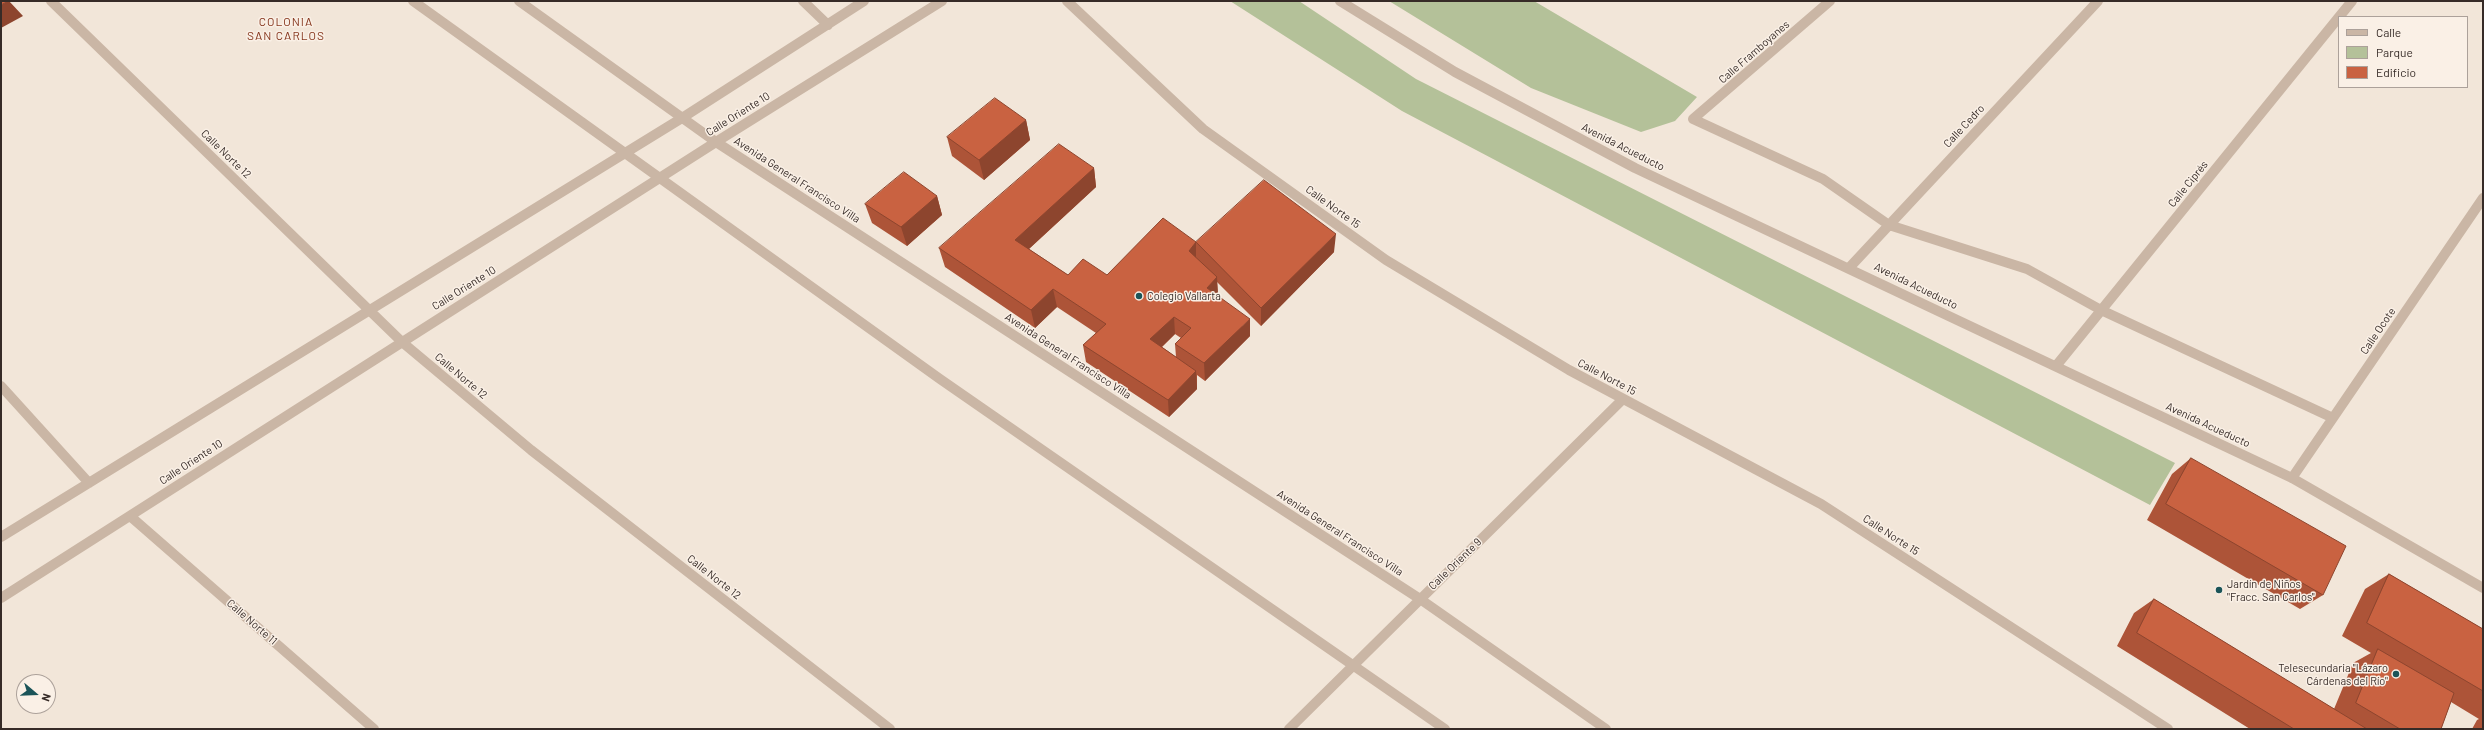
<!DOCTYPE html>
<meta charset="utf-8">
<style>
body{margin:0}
#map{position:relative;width:2484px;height:730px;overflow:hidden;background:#f2e6d9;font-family:Barlow,sans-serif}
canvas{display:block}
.frame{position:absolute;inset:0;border:2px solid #362b27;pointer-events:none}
.legend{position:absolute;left:2338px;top:16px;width:130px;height:72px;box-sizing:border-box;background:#faf0e6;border:1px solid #aca19a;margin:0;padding:5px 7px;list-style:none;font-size:12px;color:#362b27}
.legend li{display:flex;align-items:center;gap:8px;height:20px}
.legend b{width:20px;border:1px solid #aca19a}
.north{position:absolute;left:16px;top:674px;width:40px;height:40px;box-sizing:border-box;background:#faf0e6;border:1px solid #aca19a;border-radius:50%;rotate:109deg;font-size:11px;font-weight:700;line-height:16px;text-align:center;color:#362b27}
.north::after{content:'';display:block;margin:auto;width:14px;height:18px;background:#1b5458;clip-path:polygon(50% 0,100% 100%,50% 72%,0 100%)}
</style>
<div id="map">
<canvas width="2484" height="730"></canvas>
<div class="frame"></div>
<ul class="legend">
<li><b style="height:5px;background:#cab6a5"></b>Calle</li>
<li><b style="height:11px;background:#b4c199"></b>Parque</li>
<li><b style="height:11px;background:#c96241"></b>Edificio</li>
</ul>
<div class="north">N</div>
</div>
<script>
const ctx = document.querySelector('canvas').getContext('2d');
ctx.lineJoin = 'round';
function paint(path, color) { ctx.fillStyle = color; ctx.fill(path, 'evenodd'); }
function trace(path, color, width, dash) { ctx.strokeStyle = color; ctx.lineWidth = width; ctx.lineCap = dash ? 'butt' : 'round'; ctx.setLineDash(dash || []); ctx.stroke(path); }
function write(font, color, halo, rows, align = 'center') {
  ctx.font = font + ' Barlow,sans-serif'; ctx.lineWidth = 3; ctx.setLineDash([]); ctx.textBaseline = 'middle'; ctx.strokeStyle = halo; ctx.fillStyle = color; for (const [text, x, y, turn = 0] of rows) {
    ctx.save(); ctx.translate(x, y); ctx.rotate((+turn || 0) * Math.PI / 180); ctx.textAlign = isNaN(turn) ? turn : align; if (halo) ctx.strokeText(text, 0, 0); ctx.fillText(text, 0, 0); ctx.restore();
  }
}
paint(new Path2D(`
 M1230 1H1299L1416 79 2175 463 2150 505 1402 111Z
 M1389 1H1534L1697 97 1675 121 1641 132 1531 88Z`), '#b4c199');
trace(new Path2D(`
 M51 1 402 342 531 450 890 729
 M413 1 940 379 1445 729
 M519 1 716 142 1420 599 1606 729
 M803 1 828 25
 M1067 1 1203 129 1386 260 1569 370 1821 504 2168 729
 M1340 1 1455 72 1635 168 2292 478 2483 588
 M1830 1 1693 119 1823 179 1889 225 2027 269 2101 310 2333 418
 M2339 17 2352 1
 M1849 268 2098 1
 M2056 366 2339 17
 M1 386 89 483
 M2292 478 2483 198
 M130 516 374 729
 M1 537 682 118 864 1
 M1 598 716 142 942 1
 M1289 729 1623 399`), '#cab6a5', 10);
paint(new Path2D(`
 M1026 120 1030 140 984 180 952 156 947 137Z
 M1094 168 1096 187 1029 249 1068 275H1107L1196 242V258V242L1334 252 1261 326 1217 282 1218 295 1250 336 1205 381 1197 375V389L1169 417 1086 362 1083 345 1096 333 1057 307 1035 328 945 267 939 248ZM1175 334 1181 338 1175 344 1176 357 1162 347Z
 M937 196 942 215 907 246 872 223 865 204Z
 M2191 458 2323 595 2300 609 2147 520 2172 474Z
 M2389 574 2483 629V729H2472L2477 720 2479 719 2451 702 2441 729H2250L2117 646 2134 613 2154 599 2334 709 2353 663 2371 653 2342 636 2365 589Z`), '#ad5438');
paint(new Path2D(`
 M8 1H9L23 16 1 28V5Z
 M1026 120 1030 140 984 180 979 160Z
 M1094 168 1096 187 1019 258 1015 240Z
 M937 196 942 215 907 246 901 227Z
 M1336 234 1334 252 1261 326V308Z
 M1196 242V261L1189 251Z
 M1217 277 1218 295 1207 288Z
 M1053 289 1057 307 1035 328 1031 310Z
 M1174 317 1175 334 1151 357 1150 339Z
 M1250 319V336L1205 381 1204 363Z
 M1196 371 1197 389 1169 417 1168 400Z`), '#8d452e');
const building = new Path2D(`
 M1 1H8L1 5Z
 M995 98 1026 120 979 160 947 137Z
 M1059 144 1094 168 1015 240 1068 275 1083 259 1107 275 1163 218 1196 242 1189 251 1217 277 1207 288 1250 319 1204 363 1175 344 1191 328 1174 317 1150 339 1196 371 1168 400 1083 345 1106 324 1053 289 1031 310 939 248Z
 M904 172 937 196 901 227 865 204Z
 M1264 180 1336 234 1261 308 1196 242Z
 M2191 458 2346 546 2323 595 2166 504Z
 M2389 574 2483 629V691L2367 623Z
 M2154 599 2367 729H2294L2137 633Z
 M2378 649 2454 693 2441 729H2400L2356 703Z`);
paint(building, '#c96241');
trace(building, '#8d452e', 1);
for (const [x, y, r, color] of [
 [1139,296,4,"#1b5458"],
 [2219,590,4,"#1b5458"],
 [2396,674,4,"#1b5458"]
]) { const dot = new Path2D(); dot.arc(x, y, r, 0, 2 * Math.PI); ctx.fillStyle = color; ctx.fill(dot); trace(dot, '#faf0e6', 1.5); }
write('11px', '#362b27', '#faf0e6', [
 ["Calle Framboyanes",1754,52,-41],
 ["Calle Oriente 10",738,114,-32],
 ["Calle Cedro",1964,126,-47],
 ["Avenida Acueducto",1623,147,27],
 ["Calle Norte 12",226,154,44],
 ["Avenida General Francisco Villa",797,180,33],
 ["Calle Ciprés",2188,184,-51],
 ["Calle Norte 15",1333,207,36],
 ["Avenida Acueducto",1916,286,26],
 ["Calle Oriente 10",464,288,-32],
 ["Calle Ocote",2378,331,-56],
 ["Avenida General Francisco Villa",1068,356,33],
 ["Calle Norte 12",461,376,40],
 ["Calle Norte 15",1607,377,28],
 ["Avenida Acueducto",2208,425,25],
 ["Calle Oriente 10",191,462,-33],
 ["Avenida General Francisco Villa",1340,533,33],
 ["Calle Norte 15",1891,535,33],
 ["Calle Oriente 9",1455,564,-44],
 ["Calle Norte 12",714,577,38],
 ["Calle Norte 11",252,622,41]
]);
write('11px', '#362b27', '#faf0e6', [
 ["Colegio Vallarta",1147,296],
 ["Jardín de Niños",2227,584],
 ["\"Fracc. San Carlos\"",2227,597],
 ["Telesecundaria \"Lázaro",2388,668,"right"],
 ["Cárdenas del Río\"",2388,681,"right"]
], 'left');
ctx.letterSpacing = '1px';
write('12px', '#86371e', '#faf0e6', [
 ["COLONIA",286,22],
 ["SAN CARLOS",286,36]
]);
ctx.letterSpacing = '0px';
</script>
